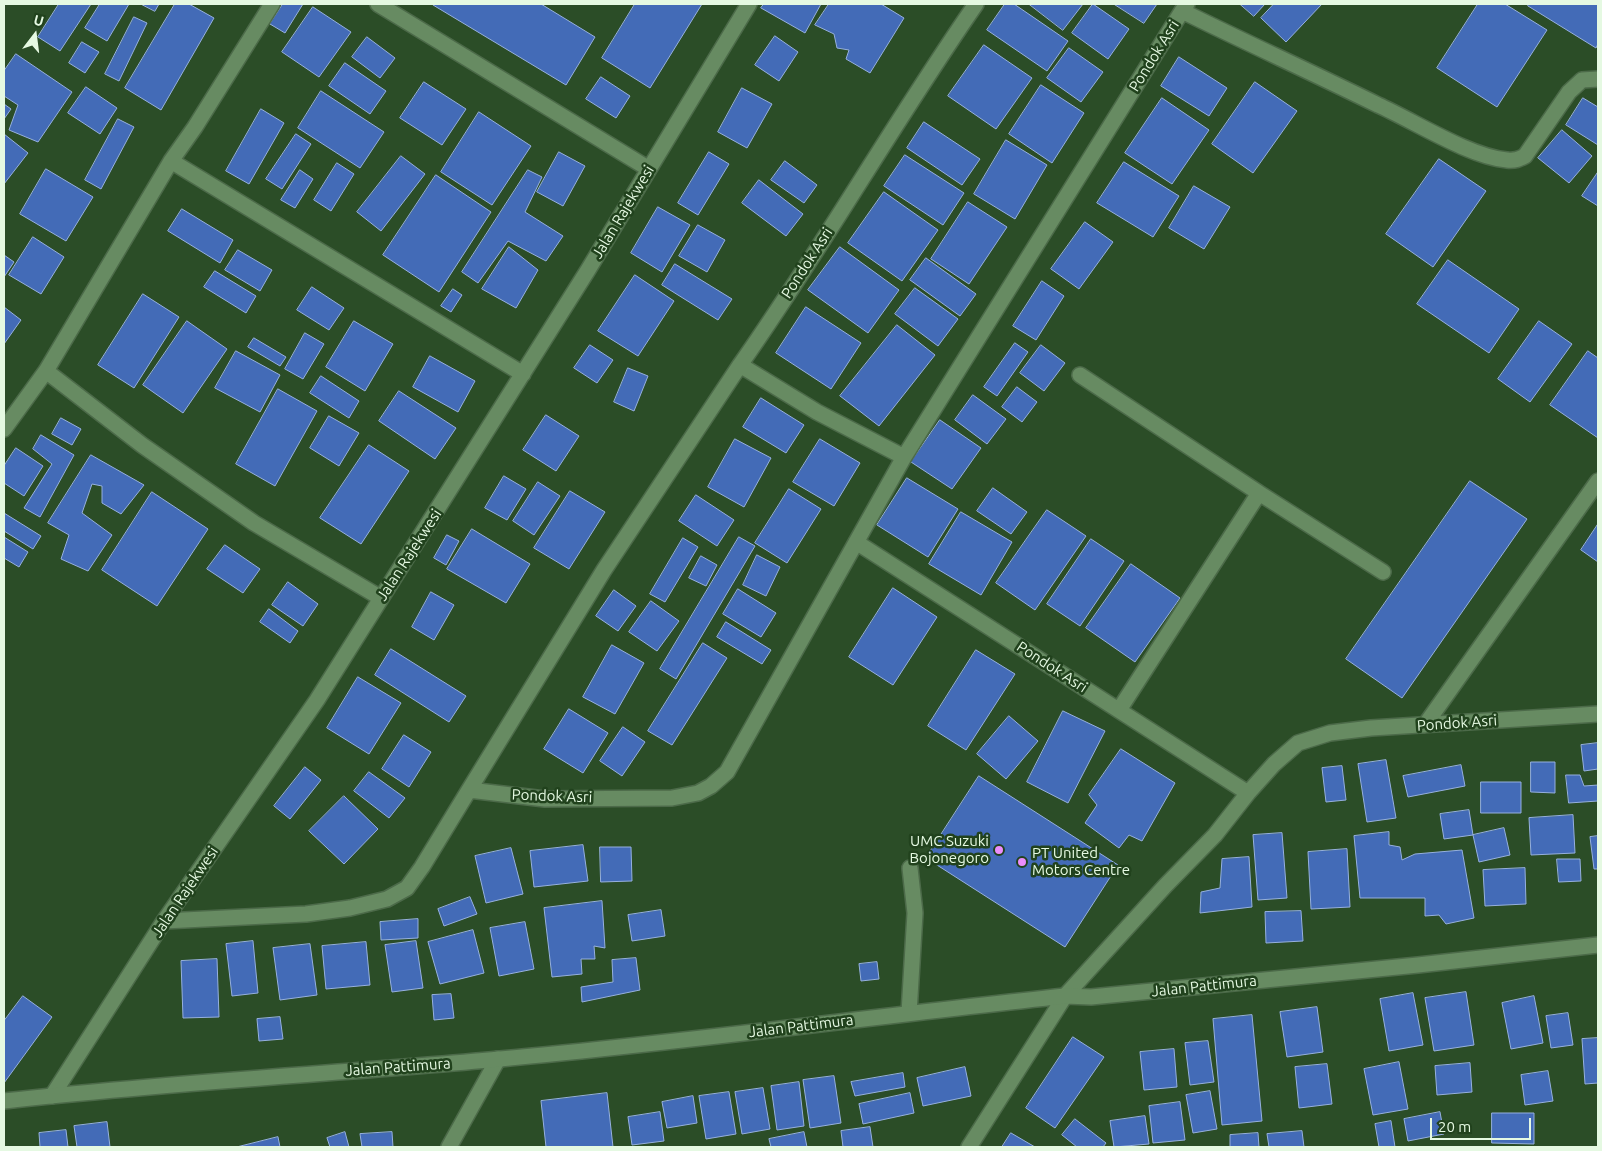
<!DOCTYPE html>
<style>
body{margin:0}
#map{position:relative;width:1602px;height:1151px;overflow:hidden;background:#2b4d27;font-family:Ubuntu,sans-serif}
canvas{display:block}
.frame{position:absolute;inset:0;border:5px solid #e5f9e2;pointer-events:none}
.north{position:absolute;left:10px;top:10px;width:50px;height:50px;-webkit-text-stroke:4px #21421d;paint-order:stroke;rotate:15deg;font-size:14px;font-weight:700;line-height:20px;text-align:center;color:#e5f9e2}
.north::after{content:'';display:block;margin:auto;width:18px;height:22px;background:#e5f9e2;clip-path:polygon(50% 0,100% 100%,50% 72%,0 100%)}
.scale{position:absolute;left:1430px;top:1118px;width:101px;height:22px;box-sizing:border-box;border:2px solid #e5f9e2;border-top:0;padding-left:6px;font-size:15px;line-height:18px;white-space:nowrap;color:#e5f9e2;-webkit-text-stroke:4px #21421d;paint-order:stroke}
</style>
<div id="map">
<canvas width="1602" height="1151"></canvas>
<div class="frame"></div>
<div class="north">U</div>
<div class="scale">20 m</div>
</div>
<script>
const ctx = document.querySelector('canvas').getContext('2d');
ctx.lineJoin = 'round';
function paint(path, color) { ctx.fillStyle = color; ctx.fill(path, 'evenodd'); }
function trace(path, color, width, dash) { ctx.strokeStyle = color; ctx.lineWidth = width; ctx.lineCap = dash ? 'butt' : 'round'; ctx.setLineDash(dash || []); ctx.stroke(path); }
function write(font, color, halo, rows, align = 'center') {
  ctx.font = font + ' Ubuntu,sans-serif'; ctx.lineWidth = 5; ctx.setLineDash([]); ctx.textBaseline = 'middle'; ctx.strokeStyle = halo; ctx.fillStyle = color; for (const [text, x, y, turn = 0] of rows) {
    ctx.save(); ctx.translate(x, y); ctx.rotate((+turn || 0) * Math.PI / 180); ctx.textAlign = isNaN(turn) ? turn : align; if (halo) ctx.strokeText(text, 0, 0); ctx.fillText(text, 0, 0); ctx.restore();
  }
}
const building = new Path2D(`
 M59 4H91L60 51 38 37Z
 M100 4H129L107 41 85 28Z
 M141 4H159L155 11Z
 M175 4H189L214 18 161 110 125 88Z
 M283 4H303L285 33 270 24Z
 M433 4H541L595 37 566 85 433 5Z
 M635 4H702L650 88 602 58Z
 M764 4H821L805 33 761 8Z
 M829 4H881L904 18 870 73 846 59 849 50 837 48 834 34 815 25Z
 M1005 4H1014L1068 41 1047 71 987 30Z
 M1029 4H1083L1063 30Z
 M1093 4 1129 29 1108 59 1072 33Z
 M1114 4H1157L1144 23Z
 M1240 4H1265L1254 16Z
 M1274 4H1322L1286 42 1261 18Z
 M1478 4H1505L1547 30 1497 107 1437 68Z
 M1529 4H1598V44L1596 48 1528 6Z
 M313 7 351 32 319 77 282 52Z
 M134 17 147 23 119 81 105 74Z
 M775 36 798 52 779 81 755 65Z
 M367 37 395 58 380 78 352 57Z
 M82 42 99 52 85 73 69 63Z
 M984 45 1032 78 996 129 948 96Z
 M1069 48 1103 72 1081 102 1047 78Z
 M16 54 72 92 38 142 9 130 18 105 4 96V71Z
 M1179 57 1227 88 1209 116 1161 86Z
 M345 63 386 91 370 114 329 86Z
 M601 77 630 96 616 118 586 99Z
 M424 82 466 109 442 145 400 118Z
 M1255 82 1297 111 1253 173 1212 144Z
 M1041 85 1084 113 1052 163 1009 134Z
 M86 87 117 108 100 134 68 113Z
 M742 88 772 104 747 148 718 132Z
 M321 91 384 132 360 168 298 128Z
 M1162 98 1209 130 1172 184 1125 153Z
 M1583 98 1598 107V145L1566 125Z
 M4 104 11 109 4 119Z
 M261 109 284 123 249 184 226 171Z
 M479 112 531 146 492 205 441 172Z
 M118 119 134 127 101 189 85 180Z
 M924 122 980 159 962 185 907 148Z
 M1562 130 1592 156 1569 183 1538 158Z
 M4 134 28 153 4 184Z
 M296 134 311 144 282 189 266 179Z
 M1006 140 1047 165 1015 219 974 194Z
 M559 152 585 166 563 206 537 192Z
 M709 152 729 164 698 215 678 203Z
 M905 155 964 193 943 225 884 186Z
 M401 156 425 174 381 231 357 212Z
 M1439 159 1486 191 1433 267 1386 234Z
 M785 161 817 185 804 203 771 180Z
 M1124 162 1179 196 1153 237 1097 203Z
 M337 163 354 174 331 211 314 200Z
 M46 169 93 197 66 241 20 214Z
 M300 170 313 179 295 208 281 200Z
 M528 170 542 177 525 212 563 236 546 261 508 241 478 283 462 272Z
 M1598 172V206L1582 196Z
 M436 175 491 212 439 292 383 255Z
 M759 180 803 214 786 236 742 203Z
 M1194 186 1230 207 1204 249 1169 228Z
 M884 192 938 230 902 281 848 243Z
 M968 202 1007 227 969 284 931 259Z
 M658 207 690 225 662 272 631 253Z
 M182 209 233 240 220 263 168 231Z
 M1085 222 1113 242 1079 289 1051 269Z
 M698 225 725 240 707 272 679 256Z
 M33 237 64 257 41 294 9 275Z
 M509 247 538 270 516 308 482 289Z
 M840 247 899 290 868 333 808 290Z
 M238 250 272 270 260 291 225 270Z
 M4 255 14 262 4 277Z
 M926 258 976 294 960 316 910 280Z
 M1448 260 1519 309 1489 353 1417 304Z
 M675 264 732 299 718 320 662 285Z
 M215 271 256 296 246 313 204 287Z
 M635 275 674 301 638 356 598 331Z
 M1042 281 1064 296 1036 340 1013 326Z
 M312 287 344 308 329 330 297 310Z
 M915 288 958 319 938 346 895 314Z
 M453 289 462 295 451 312 441 306Z
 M143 294 179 317 134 388 98 365Z
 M4 307 21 320 4 344Z
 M806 307 861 343 831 389 776 353Z
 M187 321 227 349 183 413 143 385Z
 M354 321 393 344 365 391 326 367Z
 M1539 321 1572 344 1530 402 1498 379Z
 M897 325 935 355 879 426 840 396Z
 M305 333 324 344 303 379 285 369Z
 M254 338 286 357 280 366 248 347Z
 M1015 343 1028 352 997 396 984 387Z
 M590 345 613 360 597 383 574 368Z
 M1041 345 1065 363 1044 391 1020 373Z
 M236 351 280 375 260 412 215 388Z
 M1588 351 1598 358V438L1550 405Z
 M430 356 475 381 458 412 413 387Z
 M628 368 648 376 634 411 614 402Z
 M321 376 359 401 349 418 310 393Z
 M1017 387 1037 402 1022 422 1002 407Z
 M278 389 317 411 275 486 236 464Z
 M399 391 456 428 435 459 379 421Z
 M973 395 1006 419 987 444 955 420Z
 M761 398 804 425 786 453 743 427Z
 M546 415 579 436 556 471 523 450Z
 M329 416 359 433 339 466 310 448Z
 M61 418 81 429 72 445 52 434Z
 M940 420 981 448 952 489 911 462Z
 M41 435 74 455 40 517 24 508 52 464 33 449Z
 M735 439 771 458 744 507 708 487Z
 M820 439 860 463 834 506 793 482Z
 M369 445 409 471 361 544 320 518Z
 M16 448 43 466 24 496 4 483V466Z
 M91 455 144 485 121 514 102 503V486L92 484 82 513 112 535 88 571 61 559 69 535 48 523Z
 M504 476 526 489 507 520 485 508Z
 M907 478 958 509 928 557 877 525Z
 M1470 481 1527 519 1402 698 1346 659Z
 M538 482 560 496 534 535 513 521Z
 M993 488 1027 512 1011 534 977 511Z
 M789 489 821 509 787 563 755 543Z
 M570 491 605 512 569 569 534 548Z
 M152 492 208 529 157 606 102 570Z
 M696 495 734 520 717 546 679 521Z
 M1047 510 1086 536 1035 610 996 583Z
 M961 512 1012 542 981 595 929 564Z
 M4 513 41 536 33 549 4 531Z
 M1598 524V562L1581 550Z
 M472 529 530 564 506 603 447 569Z
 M447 535 459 541 446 565 434 558Z
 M4 537 28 552 19 567 4 558Z
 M739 537 755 546 676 679 660 669Z
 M683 538 698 547 665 602 650 594Z
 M1091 539 1124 561 1080 626 1047 604Z
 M225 545 260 569 243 593 207 569Z
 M757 555 780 567 766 596 743 585Z
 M701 556 717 565 706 586 689 578Z
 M1131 564 1180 598 1135 662 1086 628Z
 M288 582 318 604 303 626 272 605Z
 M893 588 937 617 893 685 849 657Z
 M738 589 776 613 761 637 723 614Z
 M614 590 636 606 618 631 596 616Z
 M431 592 454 605 434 640 412 627Z
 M651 601 679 621 657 651 629 632Z
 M269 609 298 631 290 643 260 622Z
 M726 622 771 650 762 664 717 637Z
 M703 643 727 658 672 745 648 731Z
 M612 645 644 663 615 714 583 697Z
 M391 649 466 696 449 722 375 675Z
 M976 650 1015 674 966 750 928 726Z
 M358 677 401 703 369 754 327 728Z
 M569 709 608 733 583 773 544 749Z
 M1063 711 1105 731 1068 803 1027 782Z
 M1009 716 1038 741 1006 779 977 754Z
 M623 727 645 742 622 776 600 761Z
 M404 735 431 752 409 787 382 769Z
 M1598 743V769L1584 771 1581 745Z
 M1121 749 1175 783 1142 841 1129 835 1119 848 1085 823 1097 805 1089 795Z
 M1386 760 1396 818 1367 822 1358 764Z
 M1531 762H1555V793L1531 792Z
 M1461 765 1465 786 1408 797 1403 776Z
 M1342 766 1346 800 1326 802 1322 768Z
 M305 767 321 780 290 819 274 806Z
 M369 772 405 798 389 818 354 791Z
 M1566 775H1580L1584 786 1598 785V801L1569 803Z
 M979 776 1118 865 1065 947 926 858Z
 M1481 782H1521V813H1481Z
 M344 796 378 829 344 864 309 831Z
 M1469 810 1473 835 1444 839 1440 814Z
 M1573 815 1575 853 1531 855 1529 818Z
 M1504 828 1510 855 1479 862 1473 835Z
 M1389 832V845L1400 847 1402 860 1415 854 1462 850 1474 918 1446 924 1439 915 1425 916V898H1360L1354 836Z
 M1282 833 1287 898 1258 900 1253 835Z
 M1598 836V869H1594L1590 837Z
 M583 845 588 881 534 887 530 851Z
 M600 847H631L632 881 601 882Z
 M511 848 523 894 486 903 475 856Z
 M1347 849 1350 907 1311 909 1308 852Z
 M1249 857 1252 907 1200 913 1201 892 1220 888 1222 859Z
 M1557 859H1580L1581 881 1559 882Z
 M1525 868 1526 904 1485 906 1483 870Z
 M470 897 477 914 444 926 438 909Z
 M602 901 605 948 594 946 595 959H581L582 974 552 977 544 908Z
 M661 910 665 936 632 941 628 915Z
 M1301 911 1303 941 1266 943 1265 912Z
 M418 919V938L381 940 380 922Z
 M525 922 534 969 499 976 490 928Z
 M473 930 484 973 440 984 428 942Z
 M253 941 258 993 232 996 226 944Z
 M416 941 423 988 392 992 385 945Z
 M366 942 370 985 326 989 322 946Z
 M310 944 317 995 280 1000 273 948Z
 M636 958 640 990 582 1002 581 987 613 982 612 960Z
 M217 959 219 1017 183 1018 181 961Z
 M877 962 879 979 861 981 859 964Z
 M1466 992 1474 1045 1434 1051 1425 998Z
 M1413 993 1423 1045 1389 1051 1380 999Z
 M451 994 454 1018 434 1020 432 995Z
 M23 996 52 1017 4 1083V1021Z
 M1534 996 1543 1043 1511 1049 1502 1003Z
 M1317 1007 1323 1052 1287 1057 1280 1012Z
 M1568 1013 1573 1045 1551 1048 1546 1016Z
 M1252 1015 1262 1121 1222 1125 1213 1019Z
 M280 1017 283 1039 259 1041 257 1019Z
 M1073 1037 1104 1057 1055 1128 1026 1108Z
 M1598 1038V1083L1585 1084 1582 1039Z
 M1208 1041 1214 1082 1190 1085 1185 1043Z
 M1174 1049 1177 1087 1144 1090 1140 1052Z
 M1399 1062 1408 1109 1373 1115 1364 1069Z
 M1470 1063 1472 1092 1437 1095 1435 1066Z
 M1327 1064 1332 1104 1299 1108 1295 1067Z
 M965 1067 971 1096 923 1106 917 1078Z
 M1548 1071 1553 1101 1525 1105 1521 1075Z
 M903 1073 905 1087 855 1096 851 1082Z
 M834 1076 841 1123 810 1128 803 1080Z
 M799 1082 804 1126 777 1130 771 1086Z
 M763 1088 770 1129 742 1134 735 1092Z
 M1210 1091 1217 1129 1193 1133 1186 1095Z
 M729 1092 736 1134 706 1139 699 1096Z
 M607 1093 613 1147H546L541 1101Z
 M910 1093 914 1113 863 1124 859 1104Z
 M693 1096 697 1123 667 1128 662 1102Z
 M1180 1102 1185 1140 1153 1143 1149 1106Z
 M660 1112 664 1141 632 1145 628 1117Z
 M1440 1112 1444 1134 1408 1141 1404 1119Z
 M1492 1113H1534V1144L1492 1143Z
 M1145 1116 1149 1144 1114 1147 1110 1121Z
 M1075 1119 1106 1143 1103 1147H1077L1062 1135Z
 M1391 1121 1395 1147H1379L1375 1124Z
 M107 1122 110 1147H77L74 1126Z
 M870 1127 873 1147H843L841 1131Z
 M66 1130 68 1147H40L39 1133Z
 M1302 1131 1304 1147H1269L1267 1134Z
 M345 1132 349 1147H330L327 1138Z
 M392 1132 393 1147H362L360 1134Z
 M804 1132 807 1147H771L769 1139Z
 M1011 1133 1035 1147H1002Z
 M1258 1133 1259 1147H1230V1135Z
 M278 1137 280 1147H237Z`);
paint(building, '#436bb7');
trace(building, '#96b0de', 1);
const service = new Path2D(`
 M909 1013 915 913 910 868`);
const minor = new Path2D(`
 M378 4 649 169
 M1187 4 1182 11C1247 43 1313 73 1378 105 1414 121 1470 157 1507 160 1515 161 1519 159 1525 156L1569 92 1582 80 1598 79
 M171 161 523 374
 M46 371 142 445 254 523 381 598
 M1080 375 1259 493 1119 710
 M4 429 46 371 171 161 195 127 272 4
 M904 457 1182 11
 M1259 493 1383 572
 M856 542 1248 793
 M1425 725 1598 481
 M469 790 604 570 740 365
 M164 921 306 914 350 908 387 899 407 888 422 867 469 790 545 799 672 798 698 793 711 786 727 772 904 457 817 412 740 365C823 247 894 122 976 4
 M52 1096 164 921 317 700 588 270 749 4
 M449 1147 498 1059
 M969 1147 1065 996 1165 886 1215 835 1248 793 1274 764 1298 743 1330 733 1371 728 1598 714`);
const tertiary = new Path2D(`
 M4 1101C169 1082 335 1074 500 1059 689 1042 876 1016 1065 996L1091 997 1418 965 1598 945`);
trace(service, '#4c6a49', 18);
trace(minor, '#4c6a49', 18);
trace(tertiary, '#4c6a49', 18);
trace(service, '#678b62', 15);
trace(minor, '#678b62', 15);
trace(tertiary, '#678b62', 15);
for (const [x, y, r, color] of [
 [999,850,5,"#eb8dfb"],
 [1022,862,5,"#eb8dfb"]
]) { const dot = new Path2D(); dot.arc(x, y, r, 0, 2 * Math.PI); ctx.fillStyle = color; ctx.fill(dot); trace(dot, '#21421d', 2); }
write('15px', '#e5f9e2', '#21421d', [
 ["Pondok Asri",1154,56,-58],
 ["Jalan Rajekwesi",623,212,-59],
 ["Pondok Asri",807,263,-57],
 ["Jalan Rajekwesi",409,555,-57],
 ["Pondok Asri",1052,667,33],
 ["Pondok Asri",1457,723,-4],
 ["Pondok Asri",552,796,2],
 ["Jalan Rajekwesi",185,892,-56],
 ["Jalan Pattimura",1204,986,-6],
 ["Jalan Pattimura",801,1026,-7],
 ["Jalan Pattimura",398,1067,-4]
]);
write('15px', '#e5f9e2', '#21421d', [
 ["UMC Suzuki",989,841],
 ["Bojonegoro",989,858],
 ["PT United",1032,853,"left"],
 ["Motors Centre",1032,870,"left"]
], 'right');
</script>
